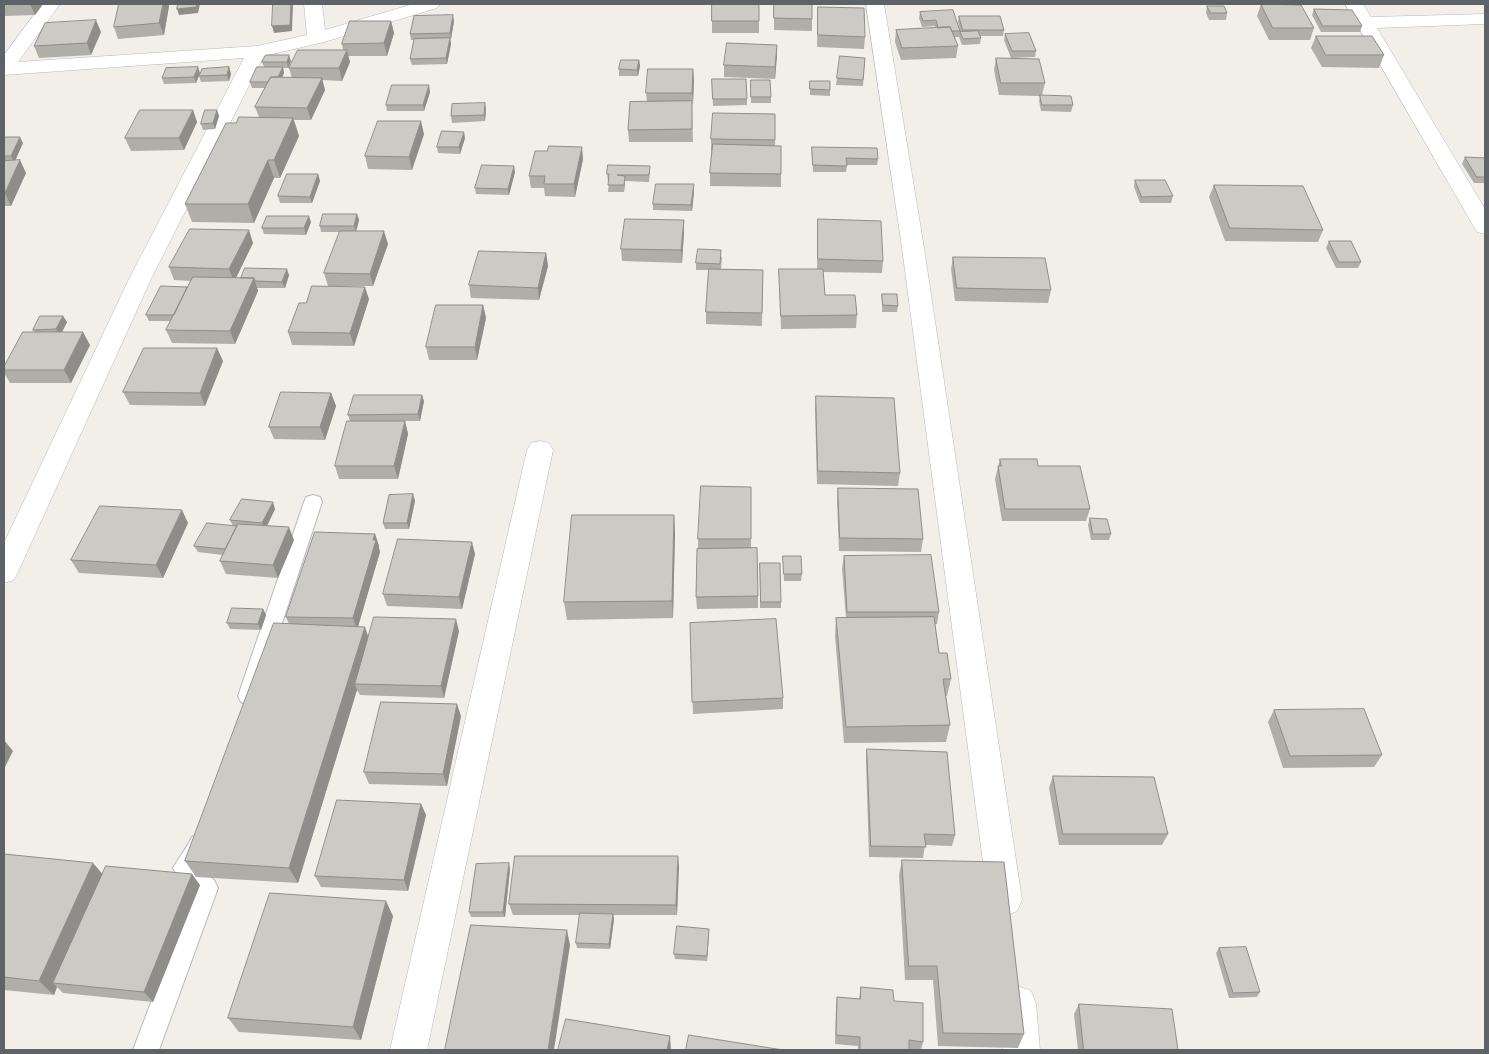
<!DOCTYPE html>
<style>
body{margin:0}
#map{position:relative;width:1489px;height:1054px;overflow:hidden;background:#f1efe8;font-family:"DejaVu Sans",sans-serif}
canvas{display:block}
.frame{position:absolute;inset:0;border:5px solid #5f6368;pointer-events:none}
</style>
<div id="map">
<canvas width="1489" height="1054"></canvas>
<div class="frame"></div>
</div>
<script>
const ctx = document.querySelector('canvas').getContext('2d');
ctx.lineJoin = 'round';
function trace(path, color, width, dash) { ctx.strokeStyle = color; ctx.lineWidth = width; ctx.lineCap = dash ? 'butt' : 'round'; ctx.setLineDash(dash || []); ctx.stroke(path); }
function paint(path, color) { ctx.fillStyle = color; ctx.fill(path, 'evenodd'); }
const service = new Path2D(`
 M313 495 320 497 322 502 258 696 255 702 248 705 241 702 238 696 304 502 306 497Z
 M200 834 208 837 211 844 201 868 214 880 218 888 159 1050H133L193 891 177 876 173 868C179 857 187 848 192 837Z`);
const minor = new Path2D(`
 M42 4H60L18 62 257 46 307 35 304 4H322L325 30 413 4H440L437 8 324 42 264 56 152 277 18 572 14 580 4 583V543L130 277 244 58 4 75V55Z
 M866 4H884L924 248 1022 900 1017 911 1005 916 993 911 988 900 902 248Z
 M1345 4H1363L1371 17 1485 14V24L1377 28 1485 209V234L1477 232 1474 227Z
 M540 441 549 443 553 450 427 1050H390L527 450 531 443Z
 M1018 986 1031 991 1036 1004 1040 1050H1003L1000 1004 1005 991Z`);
trace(service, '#b5b8bc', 2);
trace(minor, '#b5b8bc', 1);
paint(service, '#fff');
paint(minor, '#fff');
paint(new Path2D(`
 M4 4H43L35 15 4 16Z
 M119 4H168L169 6 164 35 118 39 114 27Z
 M759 4V33H712V21Z
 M774 4 812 19V31L774 30Z
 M930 4H980L931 5Z
 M1261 4 1314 28 1310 40H1269L1257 16Z
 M1207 6 1227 13 1226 20H1209L1206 13Z
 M818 7 865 37 864 49 817 47Z
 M1314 9 1362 26 1360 32H1321L1312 15Z
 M920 12 960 30 958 22 959 16 1004 30 1003 36H980L981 38 980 44 962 45 959 37H955L958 46 956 58 901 60 895 42 896 30 936 28 935 26 922 27 919 18Z
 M391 21 394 33 387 56H348L350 62 342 81 322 80 325 90 311 120H294L299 136 280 178H274L254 223 192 222 185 204 236 123 259 117 255 107 265 88H252L250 82 264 67 262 62 291 61 288 68H283L284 73 282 77 292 78 289 68 343 50 342 44Z
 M454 21 451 39H450L451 44 447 64 412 65 410 59 414 40H411L410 34Z
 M101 32 91 55 39 58 34 46Z
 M1005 34 1036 51 1035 57 1011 58 1004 40Z
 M1316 36 1384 55 1379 68 1322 67 1311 48Z
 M777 45 775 79 724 77V65Z
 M865 58 863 86 836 85 837 78Z
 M996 58 1045 83 1042 95 1073 105 1071 112 1041 111 1039 101 1040 96 999 95 994 70Z
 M639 60 640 66 638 76H619V69Z
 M229 67 231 74 229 81 201 82 199 76Z
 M693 69 694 81 692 106 693 142H629L628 130 647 102 646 93Z
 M200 73 196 83 164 84 162 78Z
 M712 79 747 99V105L713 106Z
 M751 80 771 97V103H751Z
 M810 81H830V96L810 95Z
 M430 92 424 111H387L386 105Z
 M486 109 485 121 452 123 451 116Z
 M193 110 197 122 184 150 131 151 125 138Z
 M217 110 219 116 215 129 203 130 201 124Z
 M775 114V146H781V187L710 186V173L712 151H711V139Z
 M424 134 412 170 368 169 365 156Z
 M4 137 23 143 15 161 26 173 11 206H4Z
 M465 138 460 154 438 153 437 147Z
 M812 147 878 159 877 165H847L846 172H813Z
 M1465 157 1485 158V183H1474L1462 164Z
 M583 159 575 197 545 196 544 188H531L529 176Z
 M515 172 509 195 476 194 475 188Z
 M650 172 649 182 625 181 624 192H608L609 181H608L607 174Z
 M318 174 320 181 312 203H280L278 196Z
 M1135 180 1173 196 1171 203H1140L1134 187Z
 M1214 185 1323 230 1318 242 1225 241 1209 197Z
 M694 191 692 211 653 210V204Z
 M357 214 359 220 356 231 388 244 373 286H328L324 273 340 232H321L320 226Z
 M818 219 883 261 882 273 823 272 825 295 857 315 856 328 781 329 779 269H817Z
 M684 220V232L682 263 622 261 621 249Z
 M311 222 306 235 264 234 262 228Z
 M1329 241 1361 262 1358 268H1336L1326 248Z
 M253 243 236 278 289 275 285 288H257L258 291 235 344 172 343 166 330 171 321H149L146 315 187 287 191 281 174 280 169 267Z
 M546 253 548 266 539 300 471 298 469 285Z
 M722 257 721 269 763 270 762 326 706 324V312L709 270H696V263Z
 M953 257 1051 290 1048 303 955 301 951 269Z
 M882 294 898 306 897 312H882Z
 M369 299 354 346 292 345 288 332Z
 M483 305 486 318 477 360H429L426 347Z
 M63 316 67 322 62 332 90 345 71 383H10L4 373V367L35 332 33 330Z
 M223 361 205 406 130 405 123 392Z
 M331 393 336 406 325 440 274 439 269 427Z
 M816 396 900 473 898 486 817 484 815 409Z
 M424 401 420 421H350L348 415Z
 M405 421 408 434 398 479H339L335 466Z
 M1000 459 1038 466 1090 509 1086 521H1002L995 479Z
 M751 487V549L758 596V608L697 609 696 597 698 549V539Z
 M838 488 923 539 921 552 839 551 837 500Z
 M413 494 415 501 409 529H385L383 523Z
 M275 509 267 526 294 540 278 578 226 574 220 561 223 555 198 552 194 546 233 526 230 520Z
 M674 515 675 533 673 618 567 620 564 602Z
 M1090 518 1111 534 1109 540H1091L1088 525Z
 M188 523 163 578 79 573 71 560Z
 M375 534 379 546V548L380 552 358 627 368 636 459 631 444 698 360 695 357 690 298 883 196 877 185 861 289 624 286 617Z
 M475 554 462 609 387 606 383 594Z
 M783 556 802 574 801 581H784Z
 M844 556 939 612 937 624H935L939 653 951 679 947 696H946L950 725 946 742 844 743 835 636 836 618H846L842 568Z
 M760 563 781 602V608H760Z
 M263 609 266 615 261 630 230 629 227 623Z
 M690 623 783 698V709L693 714Z
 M1274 710 1382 755 1374 767 1283 768 1268 722Z
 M461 716 447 786 369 784 364 772Z
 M867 749 955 835 952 846 925 845 923 858 869 857 866 761Z
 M1053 776 1168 834 1162 845H1059L1049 788Z
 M421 804 426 815 408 891 321 887 315 876Z
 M4 854 103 874 200 885 153 1002 63 993 57 987 54 995 4 990Z
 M902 860 1024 1034 1018 1048 938 1046 933 980H905L899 875Z
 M679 866 677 915H613L614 919 610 949 577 948 576 943 580 915H513L509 904Z
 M510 869 505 917H471L469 912Z
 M393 916 361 1040 239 1032 228 1018Z
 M709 929 707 961 675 959 674 954Z
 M1219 948 1260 992 1257 997 1229 998 1216 953Z
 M861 987 894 1001 923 1042 921 1050H858V1046L835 1044 836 1006 837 997 859 999Z
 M1079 1004 1178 1050H1078L1074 1014Z`), '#afaea9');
paint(new Path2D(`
 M30 4H43L35 15Z
 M163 4H168L169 6 164 35 159 23Z
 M197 4H200L198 13 179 15 177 9Z
 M291 4H293L292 31 274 33 272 26Z
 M453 15 454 21 451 39 450 33Z
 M96 20 101 32 91 55 87 43Z
 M391 21 394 33 387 56 384 43Z
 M450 38 451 44 447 64 446 58Z
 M777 45V57L775 79V67Z
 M347 50 350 62 342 81 339 68Z
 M289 55 291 61 288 68 287 62Z
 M639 60 640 66 638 76 637 70Z
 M198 67 200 73 196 83 194 77Z
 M229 67 231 74 229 81 227 75Z
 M283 67 284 73 277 89 275 82Z
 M693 69 694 81 693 106 692 93Z
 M322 78 325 90 311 120 307 108Z
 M429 85 430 92 424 111 423 105Z
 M485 103 486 109 485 121 484 115Z
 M193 110 197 122 184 150 179 138Z
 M217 110 219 116 215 129 213 123Z
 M293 118 299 136 280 178 274 160Z
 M421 121 424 134 412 170 409 157Z
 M464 132 465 138 460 154 459 147Z
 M20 137 23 143 14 163 11 156Z
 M582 147 583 159 575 197 574 184Z
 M20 160 26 173 11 206 5 193Z
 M268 160 274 178 254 223 248 204Z
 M514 166 515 172 509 195 508 189Z
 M318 174 320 181 312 203 310 197Z
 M625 176V182L624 192V185Z
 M694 184V191L692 211 691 205Z
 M357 214 359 220 356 232 354 226Z
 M309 216 311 222 306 235 304 228Z
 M684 220V232L682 263 681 250Z
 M249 230 253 243 234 282 229 269Z
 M384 231 388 244 373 286 370 274Z
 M546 253 548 266 539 300 538 288Z
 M287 269 289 275 285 288 282 282Z
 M254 278 258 291 235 344 230 331Z
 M365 287 369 299 354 346 350 333Z
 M483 305 486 318 477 360 475 347Z
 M63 316 67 322 60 336 56 329Z
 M83 332 90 345 71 383 64 370Z
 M217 348 223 361 205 406 200 393Z
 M331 393 336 406 325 440 320 427Z
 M422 395 424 401 420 421 418 414Z
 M405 421 408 434 398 479 394 466Z
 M413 494 415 501 409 529 407 523Z
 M273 502 275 509 265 530 262 523Z
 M182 510 188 523 163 578 156 565Z
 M674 515 675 533 673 618 672 601Z
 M289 527 294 540 278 578 273 565Z
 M375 534 379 546V548L380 552 357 630 353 618Z
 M472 542 475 554 462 609 459 597Z
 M263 609 266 615 261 630 258 624Z
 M456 619 459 631 444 698 441 686Z
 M365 627 371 645 355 684 357 690 298 883 289 868Z
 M457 704 461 716 447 786 443 774Z
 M4 740 13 751 4 769Z
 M421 804 426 815 408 891 404 880Z
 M678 856 679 866 677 915 676 905Z
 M93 863 106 878 53 983 57 987 54 995 39 981Z
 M509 863 510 869 505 917 503 912Z
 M192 874 200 885 153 1002 144 992Z
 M386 901 393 916 361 1040 353 1027Z
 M613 914 614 919 610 949 609 944Z
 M709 929V934L707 961V956Z
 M567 930 570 945 554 1050H548Z
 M670 1036 671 1050H667Z`), '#8f8d8a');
const building = new Path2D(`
 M119 4H163L159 23 114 27Z
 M178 4H197L196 7 177 9Z
 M273 4H291L290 25 272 26Z
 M712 4H759V21H712Z
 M774 4H812V19L774 18Z
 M1261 4 1301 5 1314 28H1273Z
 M1207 6H1224L1227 13H1211Z
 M818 7 864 8 865 37 818 35Z
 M1314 9 1352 10 1362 26H1323Z
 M953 10 960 31H952L950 27 938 28 936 20 923 21 920 12Z
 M453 15 450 33 410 34 414 16Z
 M959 16H1000L1004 30H963Z
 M96 20 87 43 34 46 45 23Z
 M350 21H391L384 43 342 44Z
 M950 27 958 46 902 48 896 30Z
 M978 31 981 38 963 39 960 32Z
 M1029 33 1036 51H1012L1005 34Z
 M1316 36H1372L1384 55H1326Z
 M450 38 446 58 410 59 414 39Z
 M727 43 777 45 775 67 724 65Z
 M298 50H347L339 68H289Z
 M266 55H289L287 62H262Z
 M840 56 865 58 863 80 837 78Z
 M996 58 1039 59 1045 83H1001Z
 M621 60H639L637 70 619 69Z
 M198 67 194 77 162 78 166 68Z
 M229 67 227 75 199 76 202 69Z
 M257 67H283L278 77H271L268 82H250Z
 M648 69H693L692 93H646Z
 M271 77 322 78 307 108 255 107Z
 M712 79H746L747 99H713Z
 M751 80H770L771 97H751Z
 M810 81H830V90L810 89Z
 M392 85H429L423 105H386Z
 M1040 95 1071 96 1073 105H1042Z
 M692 101V129L628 130 630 102Z
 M485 103 484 115 451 116 452 104Z
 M140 110H193L179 138H125Z
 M205 110H217L213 123 201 124Z
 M713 113 775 114V140L711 139Z
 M239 117 293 118 274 160H268L248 204H185L226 123H236Z
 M378 121H421L409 157 365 156Z
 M442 131 464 132 459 147H437Z
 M4 137H20L11 156H4Z
 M713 144 781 146V174L710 173Z
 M549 146 582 147 574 184H544L545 176H529L535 151H547Z
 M812 147 877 148 878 159 846 158 847 166 813 165Z
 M1465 157 1485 158V177H1477Z
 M20 160 5 193H4V161Z
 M482 165 514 166 508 189 475 188Z
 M608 165 650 166 649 175H617L625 176 624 185H608L609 174H607Z
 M287 174H318L310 197 278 196Z
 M1135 180H1165L1173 196 1142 197Z
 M656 184H694L691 205 653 204Z
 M1214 185 1303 186 1323 230 1230 228Z
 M323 214H357L354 226H320Z
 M267 216H309L304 228H262Z
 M625 219 684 220 681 250 621 249Z
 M818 219 881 221 883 261 818 259Z
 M190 229 249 230 229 269 169 267Z
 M340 231H384L370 274 324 273Z
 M1329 241H1351L1361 262H1339Z
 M698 249 721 250 720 264 696 263Z
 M479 251 546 253 538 288 469 285Z
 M953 257 1045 258 1051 290 957 288Z
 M245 268 287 269 282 282 255 281 254 278H241Z
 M709 269 763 270 762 313 706 312Z
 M779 269H823L825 295H855L857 315 781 316Z
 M193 277 254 278 230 331 166 330Z
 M161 286 187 287 174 315H146Z
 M312 286 365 287 350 333 288 332 299 303H306Z
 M882 294H897L898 306 883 305Z
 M436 305H483L475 347H426Z
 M40 316H63L56 329 33 330Z
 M23 332H83L64 370H4V367Z
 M144 348H217L200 393 123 392Z
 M281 392 331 393 320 427H269Z
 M354 395H422L418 414 348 415Z
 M816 396 894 398 900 473 818 471Z
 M347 421H405L394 466H335Z
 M1000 459H1037L1038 466H1080L1090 509H1005L998 466H1001Z
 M701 486 751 487V539H698Z
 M838 488 918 489 923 539 840 538Z
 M413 494 407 523H383L389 495Z
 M242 499 273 502 262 523 230 520Z
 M100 506 182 510 156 565 71 560Z
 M572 515H674L672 601 564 602Z
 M1090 518 1107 519 1111 534H1093Z
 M207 523 237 526 225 549 194 546Z
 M238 524 289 527 273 565 220 561Z
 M315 532 375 534 373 540H376L353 618 286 617Z
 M398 539 472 542 459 597 383 594Z
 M757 548 758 596 696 597 697 549Z
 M931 555 939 612H847L844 556Z
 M783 556H801L802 574H784Z
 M760 563H780L781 602H761Z
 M232 608 263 609 258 624 227 623Z
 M374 617 456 619 441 686 355 684Z
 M934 617 939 653H947L951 679H943L950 725 846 727 836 618Z
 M776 619 783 698 692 702 690 623Z
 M274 623 365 627 289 868 185 861Z
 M381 702 457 704 443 774 364 772Z
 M1364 709 1382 755 1290 756 1274 710Z
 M867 749 947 752 955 835 924 834 926 847 871 846Z
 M1053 776 1154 777 1168 834H1063Z
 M337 800 421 804 404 880 315 876Z
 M4 854 93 863 39 981 4 977Z
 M515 856H678L676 905 509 904Z
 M902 860 1004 862 1024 1034 943 1033 937 966H909Z
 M509 863 503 912H469L476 864Z
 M106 866 192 874 144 992 53 983Z
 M270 893 386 901 353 1027 228 1018Z
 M580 913 613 914 609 944 576 943Z
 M471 925 567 930 548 1050H445Z
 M677 926 709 929 707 956 674 954Z
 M1246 947 1260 992 1233 993 1219 948Z
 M861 987 893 990 894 1001 923 1003V1042L909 1040V1050H860V1037L836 1035 837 997 860 999Z
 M1079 1004 1172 1009 1178 1050H1084Z
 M566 1019 670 1036 667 1050H558Z
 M689 1035 783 1050H686Z`);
paint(building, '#cccac5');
trace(building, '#8f8d8a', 1);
</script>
